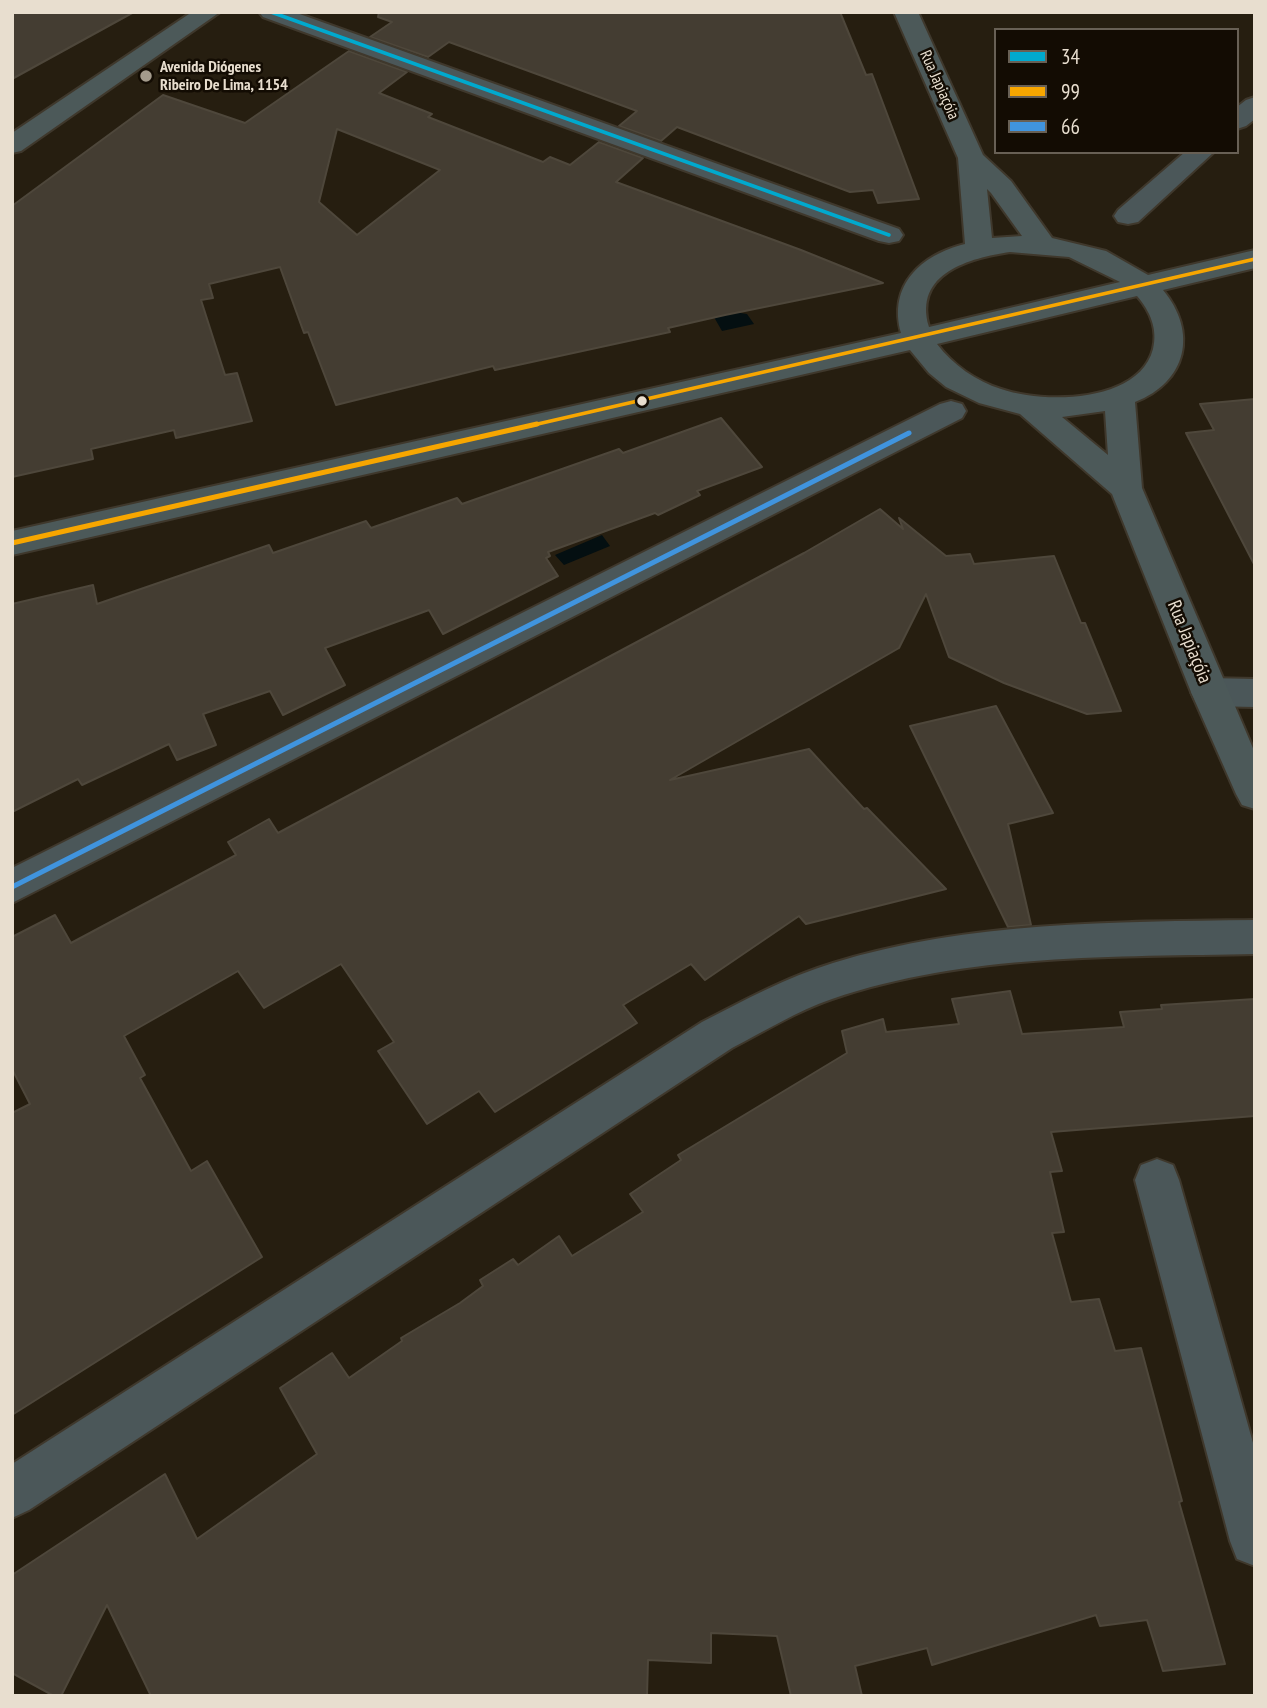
<!DOCTYPE html>
<meta charset="utf-8">
<style>
body{margin:0}
#map{position:relative;width:1267px;height:1708px;overflow:hidden;background:#261e10;font-family:"PT Sans Narrow",sans-serif}
canvas{display:block}
.frame{position:absolute;inset:0;border:14px solid #e8decf;pointer-events:none}
.legend{position:absolute;left:994px;top:28px;width:245px;height:126px;box-sizing:border-box;background:#130c03;border:2px solid #686055;margin:0;padding:9px 12px;list-style:none;font-size:21px;color:#e8decf}
.legend li{display:flex;align-items:center;gap:14px;height:35px}
.legend b{width:35px;border:2px solid #686055}
</style>
<div id="map">
<canvas width="1267" height="1708"></canvas>
<div class="frame"></div>
<ul class="legend">
<li><b style="height:9px;background:#00a9ce"></b>34</li>
<li><b style="height:9px;background:#f7a600"></b>99</li>
<li><b style="height:9px;background:#4094de"></b>66</li>
</ul>
</div>
<script>
const ctx = document.querySelector('canvas').getContext('2d');
ctx.lineJoin = 'round';
function paint(path, color) { ctx.fillStyle = color; ctx.fill(path, 'evenodd'); }
function trace(path, color, width, dash) { ctx.strokeStyle = color; ctx.lineWidth = width; ctx.lineCap = dash ? 'butt' : 'round'; ctx.setLineDash(dash || []); ctx.stroke(path); }
function write(font, color, halo, rows, align = 'center') {
  ctx.font = font + ' "PT Sans Narrow",sans-serif'; ctx.lineWidth = 5; ctx.setLineDash([]); ctx.textBaseline = 'middle'; ctx.strokeStyle = halo; ctx.fillStyle = color; for (const [text, x, y, turn = 0] of rows) {
    ctx.save(); ctx.translate(x, y); ctx.rotate((+turn || 0) * Math.PI / 180); ctx.textAlign = isNaN(turn) ? turn : align; if (halo) ctx.strokeText(text, 0, 0); ctx.fillText(text, 0, 0); ctx.restore();
  }
}
paint(new Path2D(`
 M703 298 734 312 747 314 754 324 722 331Z
 M602 535 610 546 564 565 555 555Z`), '#040f11');
const building = new Path2D(`
 M12 12H134L12 79Z
 M379 12H840L866 75 872 74 919 199 878 203 873 190 850 192 677 127 661 141 619 126 637 111 545 77 449 42 428 57 370 37 392 22 378 17Z
 M349 51 407 72 379 93 432 114 428 117 543 162 550 157 570 165 599 142 643 158 616 182 801 250 883 283 725 315 668 328 670 332 495 370 493 366 336 405 308 332 304 333 280 267 209 284 213 298 201 300 225 375 237 373 252 421 176 438 174 430 91 449 93 459 12 477V206L163 95 245 123ZM337 129 440 170 357 235 319 202Z
 M1255 399V566L1186 433 1214 430 1200 404Z
 M721 418 762 467 697 491 700 495 658 515 655 513 548 552 550 556 546 558 558 576 443 634 429 610 325 648 345 685 283 715 270 691 203 714 216 745 177 760 169 744 82 785 78 779 12 812V604L93 585 97 604 269 545 273 553 366 521 371 528 457 498 462 504 619 449 623 453Z
 M880 509 903 529 899 518 946 556 970 554 974 564 1054 556 1081 623H1085L1121 711 1087 714 1004 683 949 657 926 594 899 648 670 780 809 749 864 809 867 808 946 889 806 924 799 916 705 980 691 964 623 1005 637 1023 495 1112 479 1091 427 1124 378 1051 394 1042 341 964 264 1008 238 971 124 1036 145 1075 140 1078 191 1171 207 1161 262 1257 12 1415V1113L30 1104 12 1069V937L55 915 71 943 236 855 228 842 269 819 278 833 804 553Z
 M996 706 1053 813 1008 824 1031 925 1008 927 910 726Z
 M1010 991 1022 1034 1124 1027 1120 1012 1162 1009 1161 1005 1255 999V1116L1051 1132 1062 1171 1050 1172 1064 1232 1052 1233 1071 1302 1099 1299 1115 1351 1141 1348 1182 1501 1179 1502 1225 1664 1163 1671 1147 1620 1100 1626 1096 1615 932 1665 927 1648 855 1666 862 1696H791L777 1636 711 1633V1663L648 1660 647 1696H151L107 1605 61 1696H54L12 1673V1575L165 1474 197 1539 317 1454 280 1388 332 1353 349 1378 402 1341 401 1338 460 1303 483 1286 480 1280 513 1259 518 1265 559 1236 572 1256 643 1212 630 1194 681 1160 678 1155 847 1053 842 1031 883 1019 886 1032 959 1024 952 999Z`);
paint(building, '#443d32');
trace(building, '#4e473b', 2);
const street = new Path2D(`
 M259 12H294L899 229 903 235 899 241 889 243 879 241 263 17Z
 M1255 97V119L1246 126 1237 129V107L1246 100Z
 M1185 152H1214L1138 222 1128 224 1118 222 1114 216 1118 210Z
 M951 401 962 404 966 411 962 418 12 903V868L940 404Z
 M1209 678 1255 679V707L1209 706 1196 702 1191 692 1196 682Z
 M1255 920V954C1115 957 966 953 832 999 797 1011 765 1031 732 1048L29 1510 12 1518V1464L702 1022C745 1000 787 977 833 963 969 921 1114 922 1255 920Z
 M1157 1159 1173 1165 1179 1180 1255 1450V1566L1237 1559 1230 1541 1135 1180 1141 1165Z`);
const secondary = new Path2D(`
 M192 12H220L21 151 12 153V133Z
 M894 12H918L983 155 1011 181 1052 238 1106 251 1148 275 1255 250V268L1163 290C1198 332 1187 382 1135 402L1142 488 1255 753V809L1242 805 1236 794 1191 692 1112 494 1020 414 979 403 946 387 929 373 910 350 12 555V531L901 333C888 285 921 255 965 244L958 158ZM987 189 991 193 1022 236 992 238ZM1010 252 1069 257 1120 282 929 327C913 273 970 258 1010 252ZM1137 296C1150 311 1158 329 1153 349 1139 403 1044 404 1001 389 976 381 953 365 937 344ZM1105 411 1108 455 1062 417Z`);
trace(street, '#3f382c', 4);
trace(secondary, '#3f382c', 4);
paint(street, '#4b5759');
paint(secondary, '#4c5959');
trace(new Path2D(`
 M271 12 889 235`), '#00a9ce', 3.5);
trace(new Path2D(`
 M529 426 1255 259`), '#f7a600', 3.5);
trace(new Path2D(`
 M12 543 537 424`), '#f7a600', 5);
trace(new Path2D(`
 M12 887 909 433`), '#4094de', 5);
for (const [x, y, r, color] of [
 [146,76,7,"#a49b8c"],
 [642,401,6,"#e8decf"]
]) { const dot = new Path2D(); dot.arc(x, y, r, 0, 2 * Math.PI); ctx.fillStyle = color; ctx.fill(dot); trace(dot, '#130c03', 2.5); }
write('bold 16px', '#e8decf', '#130c03', [
 ["Avenida Diógenes",160,67],
 ["Ribeiro De Lima, 1154",160,85]
], 'left');
write('16px', '#e8decf', '#130c03', [
 ["Rua Japiaçóia",939,85,66]
]);
write('19px', '#e8decf', '#130c03', [
 ["Rua Japiaçóia",1189,642,68]
]);
</script>
